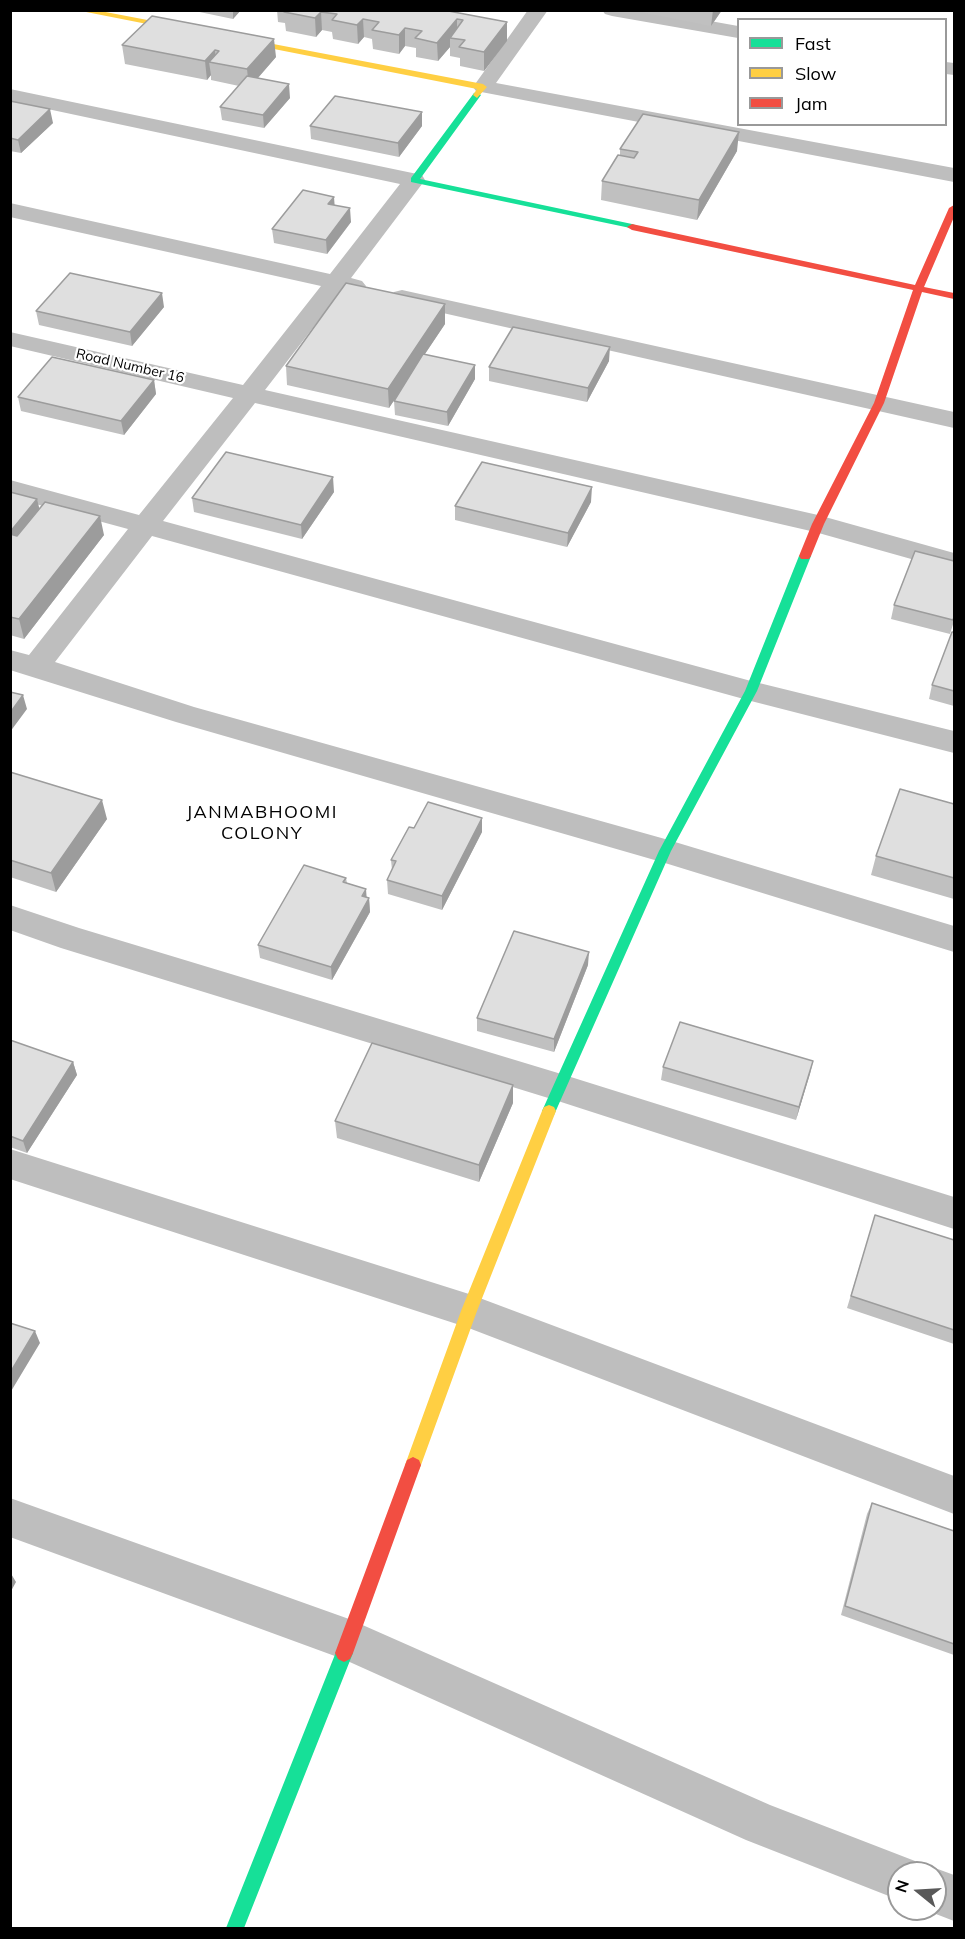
<!DOCTYPE html>
<style>
body{margin:0}
#map{position:relative;width:965px;height:1939px;overflow:hidden;background:#fff;font-family:Mulish,sans-serif}
canvas{display:block}
.frame{position:absolute;inset:0;border:12px solid #000;pointer-events:none}
.legend{position:absolute;left:737px;top:18px;width:210px;height:108px;box-sizing:border-box;background:#fff;border:2px solid #999;margin:0;padding:8px 10px;list-style:none;font-size:18px;color:#000}
.legend li{display:flex;align-items:center;gap:12px;height:30px}
.legend b{width:30px;border:2px solid #999}
.north{position:absolute;left:887px;top:1861px;width:60px;height:60px;box-sizing:border-box;background:#fff;border:2px solid #999;border-radius:50%;rotate:288deg;font-size:16px;font-weight:700;line-height:24px;text-align:center;color:#000}
.north::after{content:'';display:block;margin:auto;width:21px;height:27px;background:#595959;clip-path:polygon(50% 0,100% 100%,50% 72%,0 100%)}
</style>
<div id="map">
<canvas width="965" height="1939"></canvas>
<div class="frame"></div>
<ul class="legend">
<li><b style="height:8px;background:#16e098"></b>Fast</li>
<li><b style="height:8px;background:#ffcf43"></b>Slow</li>
<li><b style="height:8px;background:#f24e42"></b>Jam</li>
</ul>
<div class="north">N</div>
</div>
<script>
const ctx = document.querySelector('canvas').getContext('2d');
ctx.lineJoin = 'round';
function paint(path, color) { ctx.fillStyle = color; ctx.fill(path, 'evenodd'); }
function trace(path, color, width, dash) { ctx.strokeStyle = color; ctx.lineWidth = width; ctx.lineCap = dash ? 'butt' : 'round'; ctx.setLineDash(dash || []); ctx.stroke(path); }
function write(font, color, halo, rows, align = 'center') {
  ctx.font = font + ' Mulish,sans-serif'; ctx.lineWidth = 4.5; ctx.setLineDash([]); ctx.textBaseline = 'middle'; ctx.strokeStyle = halo; ctx.fillStyle = color; for (const [text, x, y, turn = 0] of rows) {
    ctx.save(); ctx.translate(x, y); ctx.rotate((+turn || 0) * Math.PI / 180); ctx.textAlign = isNaN(turn) ? turn : align; if (halo) ctx.strokeText(text, 0, 0); ctx.fillText(text, 0, 0); ctx.restore();
  }
}
paint(new Path2D(`
 M528 10H548L496 83 954 168V182L476 91 473 87Z
 M602 10H649L738 26V38L612 16 605 14Z
 M946 62 954 63V75L946 74Z
 M10 89 422 175 425 180 351 278 362 281 366 286 362 291 354 293 342 290 265 390 818 515 954 553V571L815 532 255 403 163 521 751 681 954 731V753L751 701 152 536 55 662 194 707 665 839 954 926V952L665 863 176 722 10 670V650L29 655 128 529 10 497V480L139 515 233 398 10 346V332L243 385 321 286 10 217V203L330 274 400 184 10 101Z
 M402 290 954 412V428L394 302 390 297 394 292Z
 M10 905 79 928 558 1073 954 1197V1229L558 1101 61 948 10 930Z
 M10 1149 469 1294 954 1476V1514L466 1327 10 1179Z
 M10 1498 349 1619 770 1805 915 1861 920 1873H899V1900L746 1840 343 1659 10 1537Z
 M935 1868 954 1875V1921L923 1909H935V1873H923Z`), '#bebebe');
paint(new Path2D(`
 M477 92 481 95 420 179 632 224 635 225V229L411 182V178L474 93Z
 M805 552 811 556 757 691 671 851 554 1115 549 1117 544 1115 542 1111 659 851 745 691 799 556Z
 M344 1644 350 1647 353 1653 244 1928H226L338 1647Z`), '#16e098');
paint(new Path2D(`
 M76 10H95L483 84 487 87 477 98 473 95 477 89Z
 M549 1105 554 1107 556 1111 477 1311 421 1465 419 1470 413 1473 407 1470 405 1465 461 1311 542 1111 544 1107Z`), '#ffcf43');
paint(new Path2D(`
 M954 205V217L924 287 954 293V299L922 292 884 403 824 524 811 556 809 559H801L799 556 812 524 874 403 913 290 632 230 627 227 632 224 915 285 949 208Z
 M413 1457 419 1460 421 1465 353 1653 350 1659 344 1662 338 1659 335 1653 405 1465 407 1460Z`), '#f24e42');
paint(new Path2D(`
 M190 10H241L233 19Z
 M277 10H443L507 22V41L484 71 460 66V58L450 56V47L438 61 416 57V48L405 46 399 54 373 49 372 39 364 37 358 44 333 39 332 32 322 30 316 37 286 31 285 23 278 22Z
 M630 10H722L711 26Z
 M152 16 276 57 258 78 290 98 264 128 222 120 220 107 239 86 211 80V75L207 80 125 64 122 45Z
 M10 101 53 123 21 153 10 151Z
 M310 126H422L399 157 311 139Z
 M620 149 737 151 697 220 601 200 602 181 620 156Z
 M335 205 351 222 327 254 274 243 272 229Z
 M164 307 132 346 39 325 36 311Z
 M445 324 424 355 475 379 448 426 395 415 394 401 404 384 389 408 287 385 286 366Z
 M609 361 587 402 489 381V367Z
 M154 380 156 394 124 435 21 411 18 397Z
 M10 492 39 509 104 535 24 639 10 635Z
 M334 492 302 539 194 512 192 498Z
 M591 502 567 547 455 520V506Z
 M915 551 954 621 950 634 891 619 894 605Z
 M954 632V706L929 699 932 685Z
 M10 772 107 819 56 892 10 877Z
 M954 804V899L871 875 876 856Z
 M414 828 482 832 442 910 388 894 387 880 392 870 391 860Z
 M346 878 347 883 366 889V897L369 898 370 912 332 980 260 958 258 945Z
 M588 965 554 1052 477 1031V1018Z
 M10 1040 73 1062 77 1075 27 1153 10 1147Z
 M813 1061 796 1120 661 1080 663 1067Z
 M513 1103 479 1182 337 1138 335 1121Z
 M875 1215 954 1240V1344L847 1308Z
 M872 1503 954 1531V1655L841 1615 867 1514Z`), '#c0c0c0');
paint(new Path2D(`
 M233 10H241L233 19Z
 M713 10H722L711 26Z
 M321 12 322 30 316 37 315 18Z
 M363 19 364 37 358 44 357 25Z
 M457 19V38H450V47L438 61 437 43Z
 M507 22V41L484 71V52Z
 M405 28V46L399 54V35Z
 M274 39 276 57 249 88 247 69Z
 M215 50 216 63 209 62 211 75 207 80 205 61Z
 M289 84 290 98 264 128 263 115Z
 M50 109 53 123 21 153 18 140Z
 M422 112V126L399 157 398 143Z
 M739 132 737 151 697 220 699 200Z
 M334 197 335 210 328 204Z
 M350 208 351 222 327 254 326 240Z
 M162 293 164 307 132 346 130 332Z
 M445 304V324L389 408 388 389Z
 M610 347 609 361 587 402 588 388Z
 M475 365V379L448 426 447 412Z
 M154 380 156 394 124 435 121 421Z
 M333 477 334 492 302 539 301 525Z
 M592 487 591 502 567 547 568 533Z
 M37 499 42 519 10 540V532Z
 M100 516 104 535 24 639 19 619Z
 M23 695 27 709 10 732V713Z
 M102 800 107 819 56 892 51 873Z
 M482 818V832L442 910V896Z
 M366 889 367 902 369 898 370 912 332 980 331 967Z
 M589 952 588 965 554 1052V1039Z
 M813 1061 810 1074 796 1120 799 1107Z
 M73 1062 77 1075 27 1153 23 1141Z
 M513 1085V1103L479 1182V1165Z
 M35 1331 40 1343 10 1393V1373Z
 M10 1572 16 1582 10 1593Z`), '#9c9c9c');
const building = new Path2D(`
 M286 10H443L507 22 484 52 459 47 465 40 450 38 463 20 457 19 437 43 415 38 422 31 405 28 399 35 372 30 379 22 363 19 357 25 332 20 337 14 321 12 315 18 284 12Z
 M152 16 274 39 247 69 209 62 219 51 215 50 205 61 122 45Z
 M247 76 289 84 263 115 220 107Z
 M335 96 422 112 398 143 310 126Z
 M10 101 50 109 18 140 10 138Z
 M643 114 739 132 699 200 602 181 618 155 634 158 638 152 620 149Z
 M303 190 334 197 328 204 350 208 326 240 272 229Z
 M70 273 162 293 130 332 36 311Z
 M346 283 445 304 388 389 286 366Z
 M513 327 610 347 588 388 489 367Z
 M423 354 475 365 447 412 394 401Z
 M52 357 154 380 121 421 18 397Z
 M226 452 333 477 301 525 192 498Z
 M482 462 592 487 568 533 455 506Z
 M10 492 37 499 10 532Z
 M45 502 100 516 19 619 10 617V534L17 536Z
 M915 551 954 561V617L953 620 894 605Z
 M952 632H954V691L932 685Z
 M10 692 23 695 10 713Z
 M10 772 102 800 51 873 10 860Z
 M900 789 954 804V878L876 856Z
 M428 802 482 818 442 896 387 880 396 861 391 860 409 827 414 828Z
 M304 865 346 878 343 882 366 889 362 896 369 898 331 967 258 945Z
 M514 931 589 952 554 1039 477 1018Z
 M680 1022 813 1061 799 1107 663 1067Z
 M10 1040 73 1062 23 1141 10 1136Z
 M372 1043 513 1085 479 1165 335 1121Z
 M875 1215 954 1240V1330L851 1296Z
 M10 1323 35 1331 10 1373Z
 M872 1503 954 1531V1644L845 1606Z`);
paint(building, '#dfdfdf');
trace(building, '#9c9c9c', 1.5);
write('14px', '#000', '#fff', [
 ["Road Number 16",130,366,13]
]);
ctx.letterSpacing = '1.5px';
write('18px', '#000', '#fff', [
 ["JANMABHOOMI",262,813],
 ["COLONY",262,834]
]);
ctx.letterSpacing = '0px';
</script>
